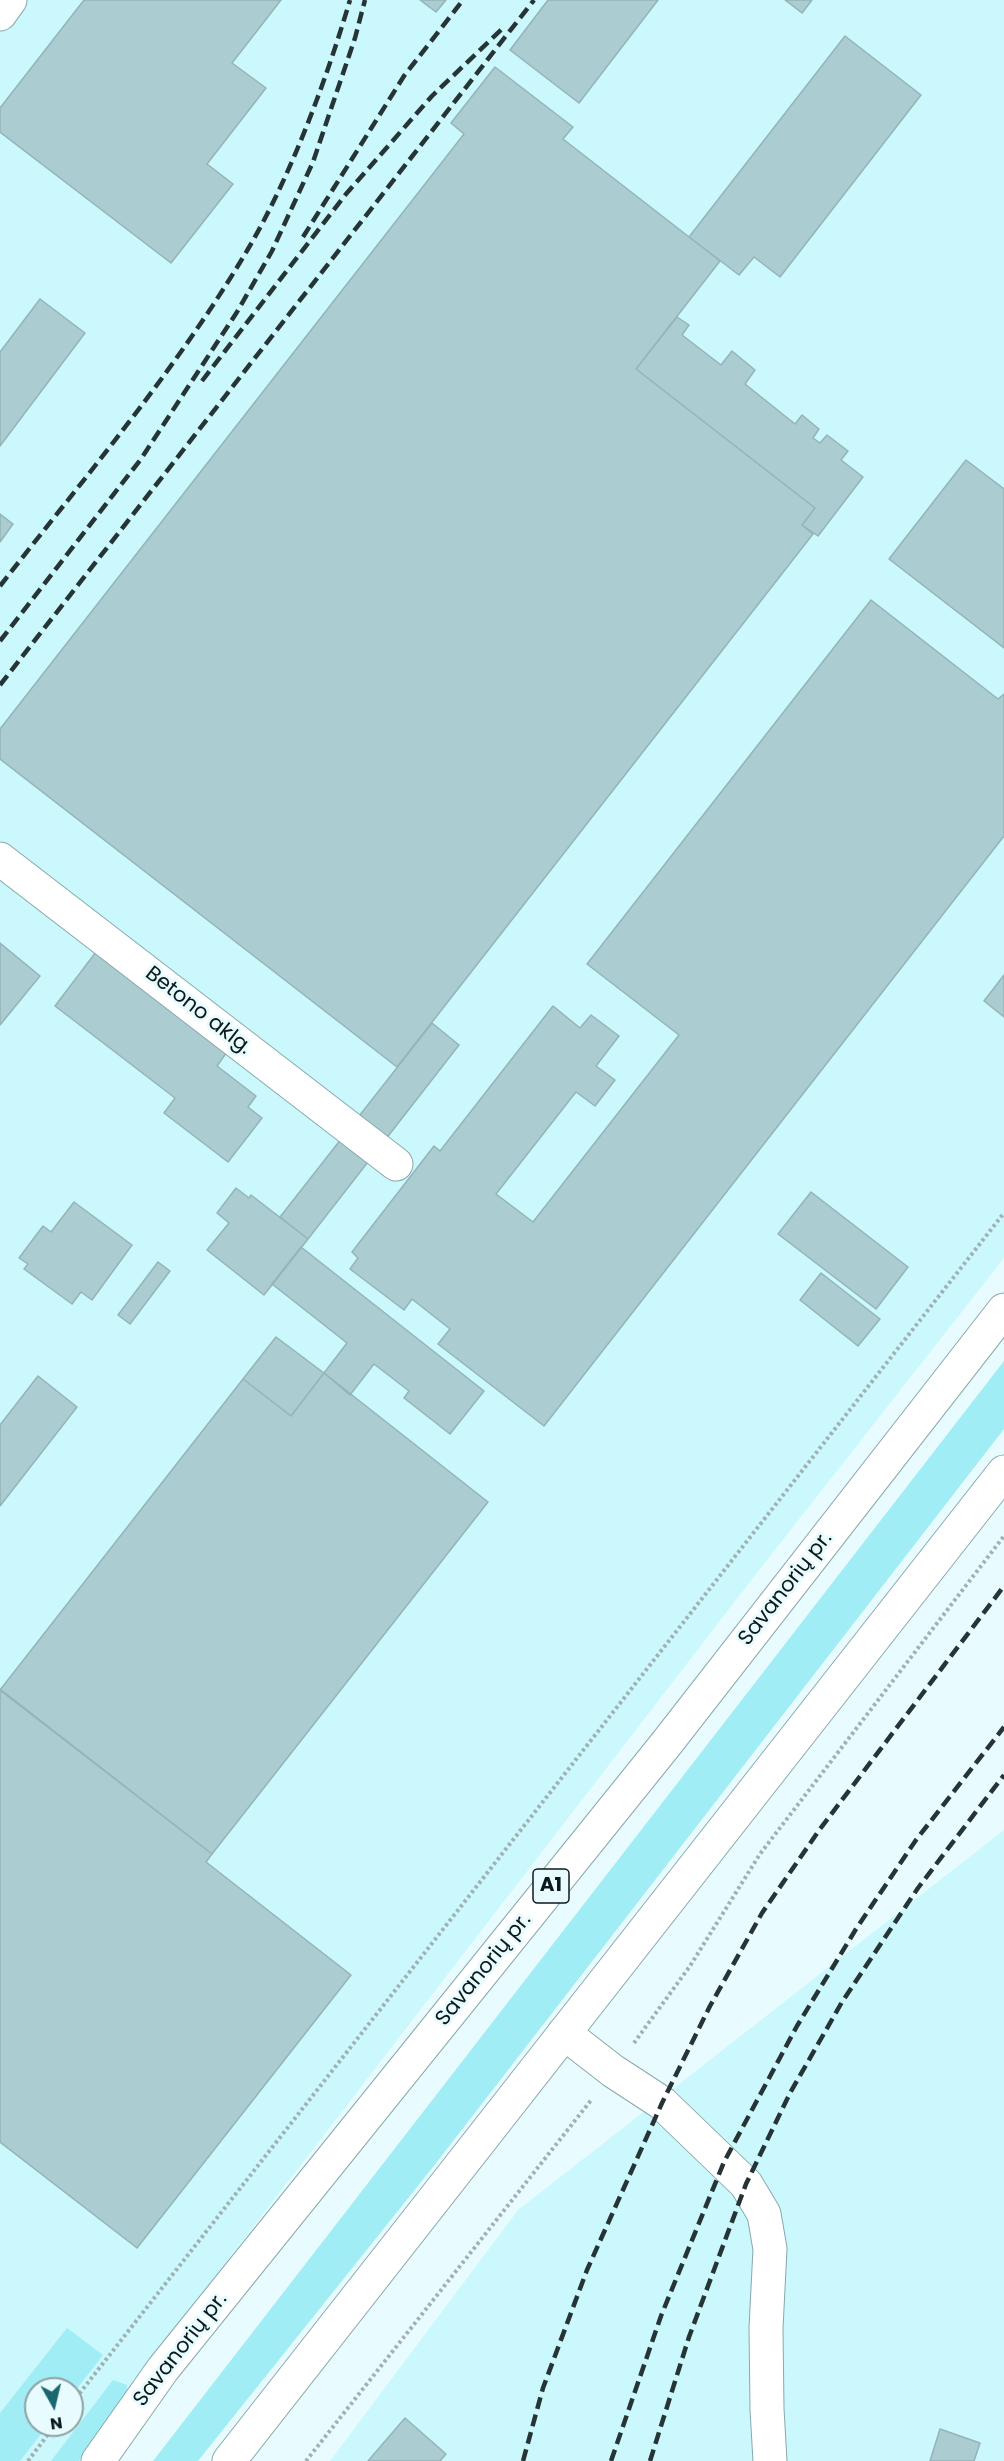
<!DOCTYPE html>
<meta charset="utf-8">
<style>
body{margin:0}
#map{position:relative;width:1004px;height:2461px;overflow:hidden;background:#e8fcff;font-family:Poppins,sans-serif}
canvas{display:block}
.north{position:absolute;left:24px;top:2377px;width:60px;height:60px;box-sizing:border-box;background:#e8fcff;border:2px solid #90a1a3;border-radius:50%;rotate:172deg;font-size:16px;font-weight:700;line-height:24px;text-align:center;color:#0c191a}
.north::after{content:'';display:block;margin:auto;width:21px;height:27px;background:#1a676f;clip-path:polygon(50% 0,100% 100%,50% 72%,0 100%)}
</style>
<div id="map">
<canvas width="1004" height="2461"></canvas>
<div class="north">N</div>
</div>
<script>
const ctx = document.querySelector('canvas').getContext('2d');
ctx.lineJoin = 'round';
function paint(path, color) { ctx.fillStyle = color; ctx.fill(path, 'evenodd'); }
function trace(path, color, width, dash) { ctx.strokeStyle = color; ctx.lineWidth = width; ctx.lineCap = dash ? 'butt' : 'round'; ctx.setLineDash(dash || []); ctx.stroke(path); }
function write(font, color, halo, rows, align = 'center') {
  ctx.font = font + ' Poppins,sans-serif'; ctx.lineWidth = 6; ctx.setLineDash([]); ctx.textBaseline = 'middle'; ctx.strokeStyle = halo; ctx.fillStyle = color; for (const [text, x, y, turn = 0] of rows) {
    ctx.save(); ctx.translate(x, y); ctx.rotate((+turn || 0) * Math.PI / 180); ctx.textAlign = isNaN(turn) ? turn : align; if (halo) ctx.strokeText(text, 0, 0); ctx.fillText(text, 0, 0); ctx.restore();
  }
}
paint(new Path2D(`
 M0 0H1004V1258L749 1583 73 2461H0ZM36 2389H72V2425H36Z
 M1004 1830V2461H330L518 2210Z`), '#cbf8fd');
paint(new Path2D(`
 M1004 1361V1429L433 2167 198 2461H153Z
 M67 2328 103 2355 72 2395V2389H36V2425H48L20 2461H0V2413Z
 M113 2380 127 2385 128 2398 79 2461H51Z`), '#a0edf5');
const building = new Path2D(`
 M84 0H281L232 63 266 88 207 164 233 184 171 263 0 132V108Z
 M420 0H446L436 12Z
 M548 0H658L579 103 510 50Z
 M785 0H812L802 13Z
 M845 36 921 95 780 277 754 257 739 275 689 237Z
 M495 67 573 127 563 139 720 261 636 369 815 508 802 525 813 534 397 1067 0 759V729L464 134 451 123Z
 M40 299 85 333 0 446V352Z
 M677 317 689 325 682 335 721 365 732 351 755 370 745 384 795 424 802 415 819 429 813 438 820 443 827 435 848 451 841 460 863 477 818 536 802 525 815 508 636 369Z
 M966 460 1004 489V648L889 559Z
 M0 514 13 524 0 542Z
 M871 600 998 699 1004 694V836L544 1426 438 1344 450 1329 412 1299 404 1310 350 1269 358 1258 352 1252 434 1146 440 1151 553 1006 580 1028 591 1015 619 1036 596 1066 615 1080 595 1106 576 1092 496 1194 533 1222 679 1035 587 964Z
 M0 943 40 976 0 1025Z
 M96 952 227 1052 217 1066 256 1096 248 1107 262 1118 228 1162 164 1113 175 1098 55 1006Z
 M1004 975V1017L984 1001Z
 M432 1023 459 1045 308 1239 280 1217Z
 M236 1188 249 1198 251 1195 308 1239 264 1295 207 1250 229 1223 217 1213Z
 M811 1192 908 1267 876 1309 778 1234Z
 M74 1202 132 1245 92 1300 81 1292 72 1304 24 1269 28 1264 19 1258 43 1226 51 1232Z
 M301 1247 484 1391 450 1434 404 1398 409 1391 374 1364 350 1395 324 1373 347 1343 272 1284Z
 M158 1262 170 1271 130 1324 118 1315Z
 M821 1273 880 1319 858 1346 800 1300Z
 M276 1337 324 1373 291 1416 243 1379Z
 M324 1373 488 1502 212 1854 0 1690 243 1379 291 1416Z
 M38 1376 77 1407 0 1506V1425Z
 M0 1689 212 1854 206 1862 351 1975 137 2248 0 2142Z
 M405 2418 446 2454 440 2461H368Z
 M940 2429 980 2443 974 2461H930Z`);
paint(building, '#abccd0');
trace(building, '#93b4b8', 1.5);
const street = new Path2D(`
 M0 14 10 0
 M0 859 396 1164
 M564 2033 613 2071 662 2103 746 2184 764 2214 770 2249 766 2328 767 2409 770 2461`);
const highway = new Path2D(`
 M98 2461 163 2369 666 1744 1004 1310
 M229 2461 1004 1472`);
trace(street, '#88a9ad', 35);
trace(highway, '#88a9ad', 35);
trace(new Path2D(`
 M634 2043 690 1966 760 1854 1004 1536
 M72 2403 1004 1213
 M28 2461 55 2425
 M306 2461 592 2099`), '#9fb1b3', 4, [3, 3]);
trace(street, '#fff', 33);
trace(highway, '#fff', 33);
trace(new Path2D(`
 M303 237 404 76 463 0
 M202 381 346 194 432 96 505 26
 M0 586C85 477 178 368 248 249 291 176 326 81 350 0
 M0 641 141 459 237 312 272 251 313 162 355 38 365 0
 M0 685 534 0
 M523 2461 543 2388 587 2270 662 2103 710 2006 762 1913 820 1829 1004 1586
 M611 2461 661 2316 724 2162 797 2026 856 1929 916 1840 1004 1727
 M650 2461 689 2337 746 2184 790 2093 842 2002 918 1888 1004 1775`), '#263435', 4.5, [12, 6]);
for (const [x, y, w] of [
 [551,1886,36]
]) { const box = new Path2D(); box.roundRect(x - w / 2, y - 17, w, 34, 4.5); ctx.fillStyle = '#e8fcff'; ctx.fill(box); trace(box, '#0c191a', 1.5); }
write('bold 20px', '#0c191a', null, [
 ["A1",551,1886]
]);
write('21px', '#0c191a', '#e8fcff', [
 ["Betono aklg.",198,1011,38],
 ["Savanorių pr.",786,1589,-52],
 ["Savanorių pr.",484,1970,-51],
 ["Savanorių pr.",181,2350,-52]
]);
</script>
